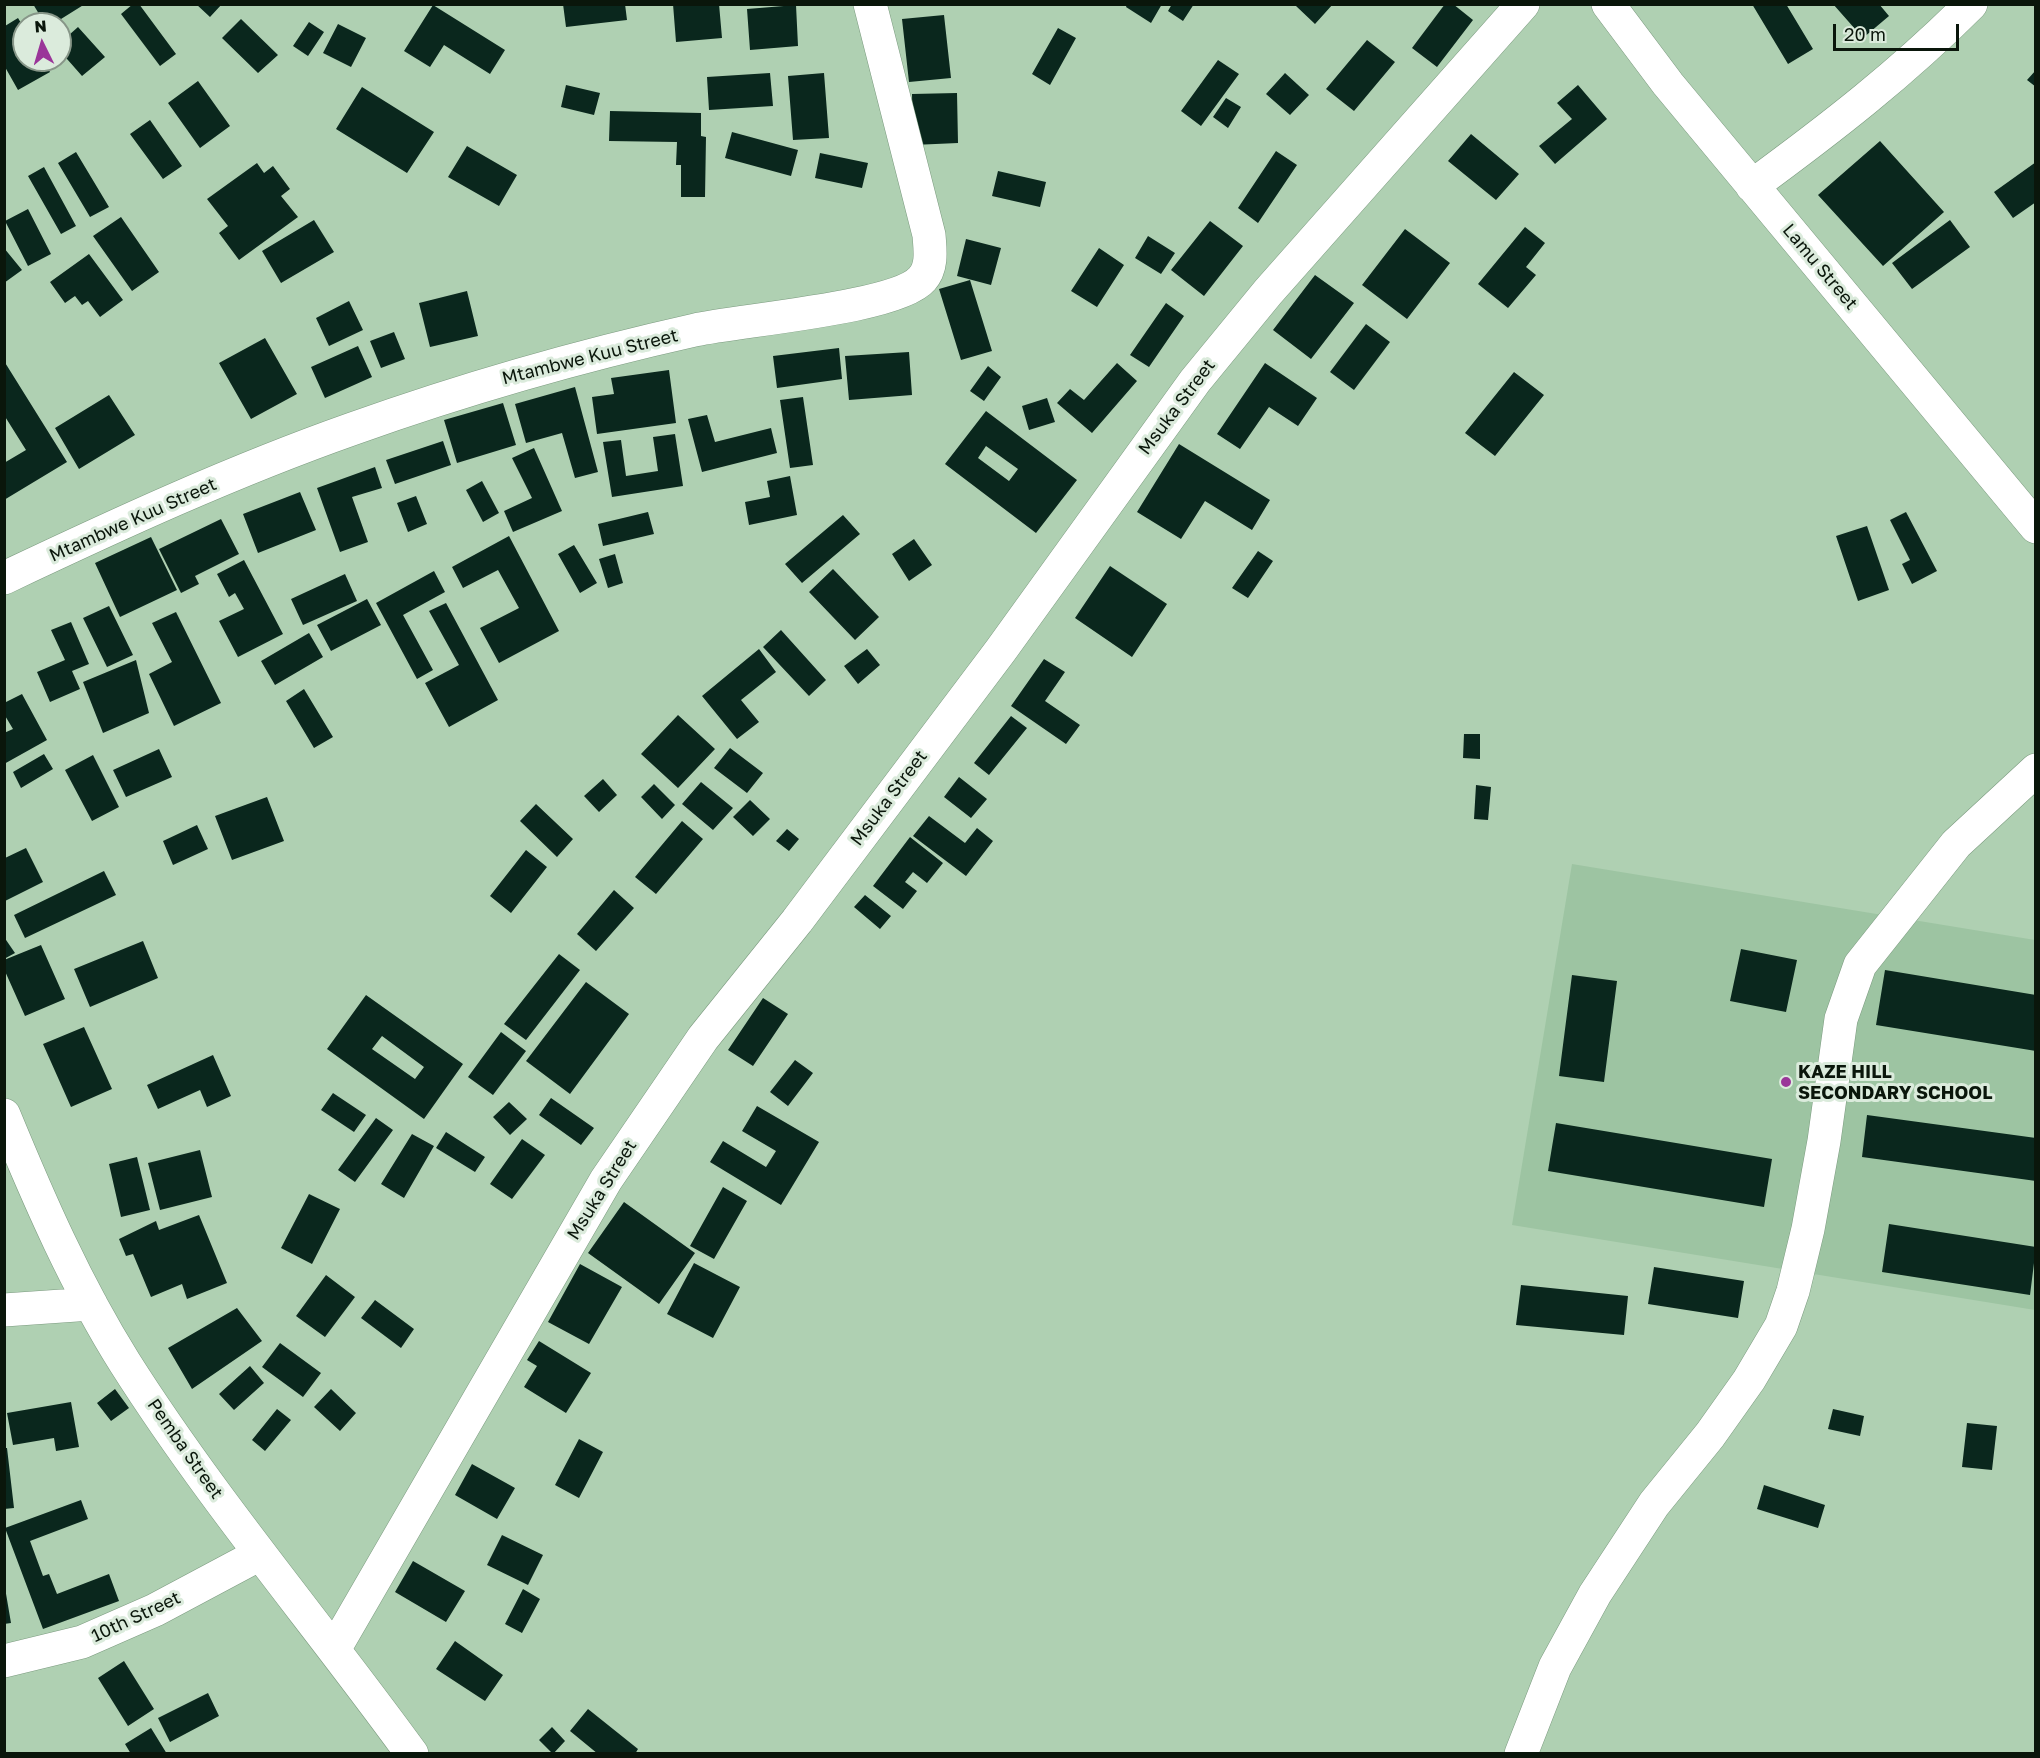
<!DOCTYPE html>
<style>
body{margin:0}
#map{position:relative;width:2040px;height:1758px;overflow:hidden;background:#afd0b2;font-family:"Golos Text",sans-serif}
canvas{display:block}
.frame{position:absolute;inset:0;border:6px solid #0a160b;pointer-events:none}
.north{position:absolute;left:12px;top:12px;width:60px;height:60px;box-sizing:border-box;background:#dbebdc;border:2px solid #879688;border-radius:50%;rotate:355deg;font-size:16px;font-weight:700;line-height:24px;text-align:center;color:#0a160b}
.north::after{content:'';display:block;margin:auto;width:21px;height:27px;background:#9a3599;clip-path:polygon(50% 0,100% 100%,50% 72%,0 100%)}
.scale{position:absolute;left:1833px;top:24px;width:126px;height:27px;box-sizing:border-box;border:3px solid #0a160b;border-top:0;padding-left:8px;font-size:18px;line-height:21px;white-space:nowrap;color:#0a160b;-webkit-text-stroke:4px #dbebdc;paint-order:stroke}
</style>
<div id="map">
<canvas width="2040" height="1758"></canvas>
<div class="frame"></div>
<div class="north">N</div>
<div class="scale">20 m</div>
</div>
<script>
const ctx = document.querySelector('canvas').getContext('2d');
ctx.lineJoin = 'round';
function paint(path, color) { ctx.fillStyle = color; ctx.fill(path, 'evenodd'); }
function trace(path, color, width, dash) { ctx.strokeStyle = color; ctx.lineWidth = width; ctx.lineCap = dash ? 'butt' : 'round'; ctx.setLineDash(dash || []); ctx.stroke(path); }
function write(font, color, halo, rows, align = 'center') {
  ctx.font = font + ' "Golos Text",sans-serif'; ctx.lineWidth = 6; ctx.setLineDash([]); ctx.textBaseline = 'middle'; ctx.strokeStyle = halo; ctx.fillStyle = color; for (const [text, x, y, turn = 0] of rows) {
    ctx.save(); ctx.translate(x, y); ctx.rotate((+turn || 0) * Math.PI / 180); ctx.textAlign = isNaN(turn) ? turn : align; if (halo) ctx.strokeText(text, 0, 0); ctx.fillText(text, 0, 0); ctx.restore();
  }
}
paint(new Path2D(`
 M1572 864 2035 940V1310L1512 1225Z`), '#9dc4a2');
paint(new Path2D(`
 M33 4H85L53 24H45Z
 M133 4H139L176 54 160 66 121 14Z
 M196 4H222L210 17Z
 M563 4H625L627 20 566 27Z
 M673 4H719L722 38 676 42Z
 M1127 4H1162L1151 23 1126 7Z
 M1172 4H1194L1183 21 1168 11Z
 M1298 4H1333L1315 24 1296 6Z
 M1445 4H1453L1473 20 1437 67 1412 48Z
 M1752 4H1786L1813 49 1788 64Z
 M1833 4H1879L1889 16 1863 38Z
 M433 5 505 50 490 74 444 45 430 67 404 51Z
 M796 5 798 46 750 50 747 9Z
 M944 15 951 78 909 82 902 19Z
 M18 18 24 28V60H43L50 72 18 90 5 67V26Z
 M241 19 278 55 258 73 222 38Z
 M309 22 324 32 308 56 293 46Z
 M338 24 366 38 351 67 323 53Z
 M78 27 105 57 82 76 60 51V43Z
 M1058 28 1076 38 1050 85 1032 74Z
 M1367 40 1395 62 1354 111 1326 89Z
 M1218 60 1239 74 1201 126 1181 111Z
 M2036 70V87L2027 80Z
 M770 73 773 106 709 110 707 77Z
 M824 73 829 138 793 140 788 76Z
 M1285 73 1309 95 1290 115 1266 94Z
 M198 81 230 126 200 148 168 103Z
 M566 85 600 93 594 115 561 107Z
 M1578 85 1607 119 1555 164 1539 146 1572 119 1557 103Z
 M362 87 434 132 407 173 336 129Z
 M957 93 958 143 913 145 912 94Z
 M1226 98 1241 107 1228 128 1213 117Z
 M610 111 701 113V136L706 137 705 197H681V165H676L677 142 609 141Z
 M150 120 182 166 163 179 130 134Z
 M732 132 798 150 791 176 725 158Z
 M1471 134 1519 174 1496 200 1448 161Z
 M1880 141 1944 212 1883 266 1818 195Z
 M467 146 517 175 499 206 448 177Z
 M1276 151 1297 165 1258 223 1238 208Z
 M76 152 109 207 90 217 58 163Z
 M820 153 868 163 862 188 815 178Z
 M2036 162V202L2013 218 1994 192Z
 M257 163 264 173 273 166 290 189 281 196 298 217 239 260 219 233 228 226 207 199Z
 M44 167 76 226 61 234 28 176Z
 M998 171 1046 182 1040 207 992 196Z
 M28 209 51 254 28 266 5 221Z
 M121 217 159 272 132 291 93 236Z
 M314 220 334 252 281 283 262 251Z
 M1950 220 1970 247 1912 289 1892 263Z
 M1210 221 1243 246 1204 296 1171 270Z
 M1525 227 1545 243 1526 267 1536 275 1508 308 1478 284Z
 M1405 229 1450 263 1407 319 1362 285Z
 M1148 236 1175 253 1161 274 1135 258Z
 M966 239 1001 248 991 285 957 276Z
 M4 248 22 270 4 283Z
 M1099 248 1124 265 1097 307 1071 291Z
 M89 254 123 300 100 317 88 301 82 305 75 296 65 303 50 282Z
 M1315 275 1354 303 1311 359 1273 330Z
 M970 280 992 351 961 360 939 289Z
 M467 291 478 336 430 347 419 303Z
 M349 301 363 330 329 346 316 318Z
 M1166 303 1184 316 1149 367 1130 355Z
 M1366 324 1390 342 1354 390 1330 372Z
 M394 332 405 359 381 368 370 341Z
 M265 338 297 394 251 419 219 363Z
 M358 346 372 377 325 398 311 367Z
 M839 348 842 379 777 388 773 356Z
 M909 352 912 395 849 400 845 356Z
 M4 361 67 462 4 500V463L26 450 4 415Z
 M1117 363 1137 381 1092 433 1057 403 1070 389 1084 400Z
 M1265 363 1317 398 1298 426 1269 407 1240 449 1217 434Z
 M988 366 1001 377 984 401 970 391Z
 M669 370 676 423 597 434 592 397 614 394 611 378Z
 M1514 372 1544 395 1495 456 1465 433Z
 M575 387 598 472 575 478 562 433 526 443 515 404Z
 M109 395 135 435 79 469 55 428Z
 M803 397 813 465 790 468 780 400Z
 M1047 398 1055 422 1029 430 1022 406Z
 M503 403 516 445 457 463 444 420Z
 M986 411 1077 480 1036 533 945 464ZM986 446 1018 469 1009 481 978 458Z
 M707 415 715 442 771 428 777 453 702 472 688 419Z
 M675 434 683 486 612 497 603 442 621 440 626 476 658 471 653 437Z
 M443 441 451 465 395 484 386 460Z
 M1179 444 1270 500 1252 530 1205 501 1181 539 1137 512Z
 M534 448 562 511 513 532 504 511 532 498 512 458Z
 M375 467 382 488 352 497 368 542 340 552 317 488Z
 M790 476 797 515 749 525 745 502 770 497 767 481Z
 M482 481 499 513 483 522 466 490Z
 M300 492 316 530 258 553 243 514Z
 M416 496 427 524 408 532 397 503Z
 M648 512 654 534 603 546 598 524Z
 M1906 512 1937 571 1912 584 1902 564 1910 560 1890 520Z
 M843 515 860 534 802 583 785 564Z
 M221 519 239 554 195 576 199 584 181 593 159 549Z
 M1867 526 1889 590 1858 601 1836 536Z
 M509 536 559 631 499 663 480 628 519 608 498 570 463 588 452 567Z
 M151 537 177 590 120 617 95 563Z
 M914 539 932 565 909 581 892 554Z
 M574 545 597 583 580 593 558 554Z
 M1258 551 1273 561 1248 598 1232 588Z
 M615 554 623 583 608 588 599 559Z
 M244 560 283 634 238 657 219 621 244 609 235 593 229 597 217 574Z
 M1110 566 1167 604 1132 657 1075 618Z
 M833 569 879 617 855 640 809 592Z
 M434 571 445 592 403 615 433 670 417 679 376 603Z
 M345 574 357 601 303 625 291 599Z
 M367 599 381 625 331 651 317 625Z
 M446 603 498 700 449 727 425 683 459 665 429 611Z
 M109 606 133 655 107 667 83 618Z
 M176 612 221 703 174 726 149 674 172 662 152 623Z
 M71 622 89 664 72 671 80 689 50 702 37 672 65 660 51 630Z
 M781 630 826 680 809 696 763 647Z
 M309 633 323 657 275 685 261 661Z
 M759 649 776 672 741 700 759 722 737 739 702 696Z
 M867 649 880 665 858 684 844 666Z
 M1044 659 1065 672 1045 701 1080 725 1066 744 1011 706Z
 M136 660 149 713 103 733 83 682Z
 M304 689 333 737 314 748 286 701Z
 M22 694 47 740 4 764V733L13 729 4 714V703Z
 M678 715 715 749 678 788 641 754Z
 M1011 716 1027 728 989 775 974 763Z
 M1464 734H1480V759L1463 758Z
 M730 748 763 773 747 793 714 768Z
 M159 749 172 777 126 797 113 770Z
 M44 754 53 769 21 788 13 772Z
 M93 755 119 807 92 821 65 770Z
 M959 777 987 799 971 818 944 797Z
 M603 779 617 795 599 812 584 796Z
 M701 782 733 808 713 830 682 804Z
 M654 784 675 805 662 819 641 797Z
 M1476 785 1491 787 1488 820 1474 819Z
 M267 797 284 841 232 860 215 816Z
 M750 800 770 819 753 836 733 817Z
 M536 804 573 839 557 857 520 821Z
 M929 816 965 843 977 828 993 841 966 876 913 836Z
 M682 821 703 839 656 894 635 877Z
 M197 825 208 849 173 865 163 841Z
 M787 829 799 839 789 851 776 841Z
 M910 837 943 863 927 883 913 872 905 882 917 891 903 909 873 886Z
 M26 848 43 882 5 901V858Z
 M526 850 547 867 511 913 490 896Z
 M104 871 116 895 25 938 14 915Z
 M614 890 634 908 596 951 577 934Z
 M865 895 891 916 880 929 854 907Z
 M4 937 15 953 4 959Z
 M143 941 158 978 90 1007 74 969Z
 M41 945 65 999 25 1016 4 969V960Z
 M1741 949 1797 960 1786 1012 1730 1001Z
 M559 954 580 970 526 1040 504 1024Z
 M1885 970 2036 995V1051L1876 1025Z
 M1572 975 1617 981 1604 1082 1559 1076Z
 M586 982 629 1014 570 1094 526 1061Z
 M366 995 463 1064 424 1119 327 1049ZM382 1036 424 1067 415 1079 372 1049Z
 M763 998 788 1014 753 1066 728 1050Z
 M84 1027 112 1089 71 1107 43 1044Z
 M501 1032 526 1051 493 1095 468 1077Z
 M213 1055 231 1096 207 1107 200 1090 158 1109 147 1085Z
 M795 1060 813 1073 788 1106 770 1092Z
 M333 1093 366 1115 354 1132 321 1110Z
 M551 1098 594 1128 581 1145 539 1115Z
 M509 1102 527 1119 510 1135 493 1117Z
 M757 1106 819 1142 781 1205 710 1162 723 1141 766 1167 776 1151 742 1131Z
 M1867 1115 2036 1138V1181L1862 1157Z
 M376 1118 393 1130 355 1182 338 1170Z
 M1556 1123 1772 1159 1764 1207 1548 1171Z
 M446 1132 485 1157 475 1172 436 1148Z
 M412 1134 434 1146 404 1198 381 1184Z
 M522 1139 545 1155 512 1199 490 1184Z
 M200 1150 212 1197 160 1210 148 1163Z
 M137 1157 150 1210 121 1217 109 1164Z
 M723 1187 747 1201 714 1259 690 1246Z
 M309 1194 340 1209 312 1264 281 1248Z
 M624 1202 695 1253 659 1304 588 1253Z
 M199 1215 227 1283 187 1299 182 1284 151 1297 133 1254 126 1256 119 1239 156 1221 159 1230Z
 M1889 1224 2036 1247 2030 1295 1882 1272Z
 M694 1263 740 1287 713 1338 667 1314Z
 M580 1264 622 1287 589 1344 548 1322Z
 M1654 1267 1744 1281 1738 1318 1648 1304Z
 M326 1275 355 1297 325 1337 296 1316Z
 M1521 1285 1628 1296 1624 1335 1516 1325Z
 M375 1300 414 1329 401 1348 361 1318Z
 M237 1308 262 1341 192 1389 168 1348Z
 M539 1341 591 1373 566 1413 524 1387 537 1366 527 1360Z
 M280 1343 321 1373 303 1397 262 1367Z
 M250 1366 264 1383 234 1410 219 1394Z
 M115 1389 129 1408 111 1421 97 1403Z
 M331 1389 356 1413 340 1431 314 1407Z
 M71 1402 79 1447 56 1451 54 1438 13 1445 7 1413Z
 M277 1409 291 1420 265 1451 252 1440Z
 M1833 1409 1864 1416 1860 1436 1828 1429Z
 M1967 1423 1997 1426 1992 1470 1962 1467Z
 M579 1439 603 1452 579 1498 555 1485Z
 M4 1448H7L14 1508 4 1509Z
 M472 1464 515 1488 497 1519 455 1495Z
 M1764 1485 1825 1505 1818 1528 1757 1509Z
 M81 1500 88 1519 30 1541 43 1576 49 1574 57 1594 109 1574 119 1601 43 1629 5 1528Z
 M502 1535 543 1555 528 1585 487 1565Z
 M413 1561 465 1591 446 1622 395 1592Z
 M4 1582 11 1623 4 1624Z
 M523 1589 540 1599 522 1633 505 1624Z
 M455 1641 503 1675 485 1701 436 1669Z
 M124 1661 154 1709 128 1726 98 1678Z
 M208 1693 219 1716 170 1742 158 1718Z
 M588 1709 638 1749 635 1754H598L570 1731Z
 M552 1727 565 1741 553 1754 539 1740Z
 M151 1728 167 1754H131L125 1744Z`), '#0a271d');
const minor = new Path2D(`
 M1608 4 1668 84 2036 527
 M1752 186C1831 128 1901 74 1971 4
 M4 578C118 524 233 471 352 429 464 389 579 356 695 330 740 320 897 308 922 279 933 267 930 249 929 235L870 4
 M4 1115C39 1200 76 1285 125 1363 212 1500 317 1623 412 1754
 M4 1310 91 1304
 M335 1648 606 1180 703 1038 797 921 1001 650 1195 381 1268 292 1523 4
 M4 1661 82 1642 155 1610 260 1554
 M1521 1754 1555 1667 1595 1594 1654 1504 1710 1435 1749 1380 1781 1326 1793 1291 1808 1229 1824 1141 1841 1019 1860 965 1956 844 2036 770`);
trace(minor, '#7b9a7f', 34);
trace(minor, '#fff', 33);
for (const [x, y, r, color] of [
 [1786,1082,6,"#9a3599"]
]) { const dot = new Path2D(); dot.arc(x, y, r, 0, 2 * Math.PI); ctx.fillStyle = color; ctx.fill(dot); trace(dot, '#dbebdc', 2); }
write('18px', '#0a160b', '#dbebdc', [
 ["Lamu Street",1820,267,50],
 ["Mtambwe Kuu Street",590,357,-14],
 ["Msuka Street",1177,407,-53],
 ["Mtambwe Kuu Street",133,520,-24],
 ["Msuka Street",889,798,-53],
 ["Msuka Street",602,1190,-58],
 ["Pemba Street",185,1449,55],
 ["10th Street",136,1617,-25]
]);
write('bold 18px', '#0a160b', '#dbebdc', [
 ["KAZE HILL",1798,1072],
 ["SECONDARY SCHOOL",1798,1093]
], 'left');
</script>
